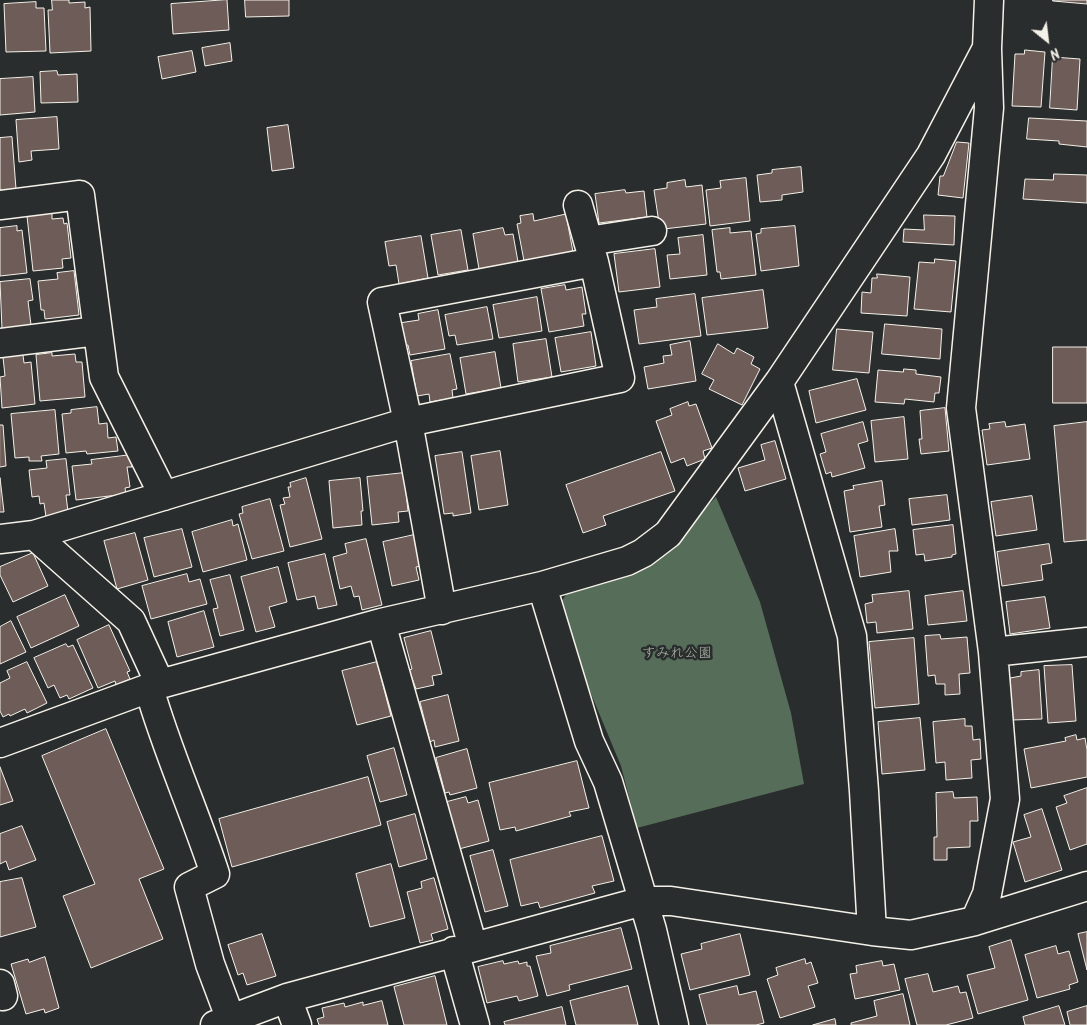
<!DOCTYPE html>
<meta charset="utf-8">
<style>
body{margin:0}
#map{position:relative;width:1087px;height:1025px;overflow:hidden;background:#2a2d2e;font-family:Kalam,sans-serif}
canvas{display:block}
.north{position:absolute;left:1022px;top:15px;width:50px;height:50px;-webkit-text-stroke:4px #2a2d2e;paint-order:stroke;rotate:151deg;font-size:14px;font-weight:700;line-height:20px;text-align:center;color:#f4f1e8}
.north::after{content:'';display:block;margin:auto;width:18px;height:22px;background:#f4f1e8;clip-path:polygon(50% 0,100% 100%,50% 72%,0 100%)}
</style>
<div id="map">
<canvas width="1087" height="1025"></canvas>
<div class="north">N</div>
</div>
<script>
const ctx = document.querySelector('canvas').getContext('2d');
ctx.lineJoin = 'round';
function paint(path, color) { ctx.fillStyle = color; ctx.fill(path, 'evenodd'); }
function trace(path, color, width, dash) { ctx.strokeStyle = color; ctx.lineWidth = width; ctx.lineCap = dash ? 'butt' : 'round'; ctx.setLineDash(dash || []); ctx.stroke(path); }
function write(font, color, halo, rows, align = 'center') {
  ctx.font = font + ' Kalam,"Klee One",sans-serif'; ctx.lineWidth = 5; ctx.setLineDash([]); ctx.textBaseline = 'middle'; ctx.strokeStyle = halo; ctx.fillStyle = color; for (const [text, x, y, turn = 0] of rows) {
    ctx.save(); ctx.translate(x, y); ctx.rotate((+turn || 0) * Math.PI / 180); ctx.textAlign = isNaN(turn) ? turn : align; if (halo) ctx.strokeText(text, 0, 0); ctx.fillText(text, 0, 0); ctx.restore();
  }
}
paint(new Path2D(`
 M716 497 760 602 791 713 804 784 637 828 621 766 589 689 559 605 568 592 681 534Z`), '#566d59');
const building = new Path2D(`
 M52 0H69V3L85 2V8L90 7 91 51 50 53 48 10H52Z
 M227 0 229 30 173 34 171 4Z
 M245 0H289V16L246 17Z
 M1053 0H1087V4L1053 1Z
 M36 2V8H44L46 51 6 52 4 4Z
 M230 43 232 61 205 66 202 48Z
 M1025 50 1045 52 1041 107 1012 106 1015 54H1024Z
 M192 51 196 72 162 79 158 57Z
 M1053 57 1080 59 1077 110 1050 108Z
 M57 71 58 75 77 74 78 102 41 103 40 72Z
 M33 77 35 112 0 115V79Z
 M57 117 59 149 31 151 32 160 19 162 16 120Z
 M1029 118 1087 121V147L1059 144V141L1027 139Z
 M288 125 294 168 272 171 267 128Z
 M12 137 16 189 0 190V138Z
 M957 142 969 143 963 198 938 195 940 176H943Z
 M801 167 803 192 782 195V200L760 202 757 175 772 173V170Z
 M1054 174 1087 175V203L1023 199 1025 179 1053 180Z
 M746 178 750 221 710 226 706 190 721 188 720 181Z
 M685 180 686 187 702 185 706 224 664 229V223H659L654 190 667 188V183Z
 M625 190 626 193 644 191 647 217 599 223 595 194Z
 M52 213V219L63 218 64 224 67 223 71 258 62 259 63 268 33 271 27 216Z
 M533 214 534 221 566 214 573 252 524 261 517 224 521 223 520 216Z
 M924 215 955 216 954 245 903 242 904 229 924 230Z
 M17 226V231L22 230 27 273 0 276V228Z
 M795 226 799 266 761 271 756 234 761 233V229Z
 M503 228 505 235 513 234 518 262 479 269 473 234Z
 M730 228V233L751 231 756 275 721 279 720 272H717L712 230Z
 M461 230 468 270 438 275 431 235Z
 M703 235 707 275 670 279 667 255 680 254 678 238Z
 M421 236 428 278 399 284 396 265 389 266 385 242Z
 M655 249 660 287 619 292 614 254Z
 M935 259 956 261 951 312 914 309 919 262 934 263Z
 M74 271 79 315 45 319 44 310H41L38 281 58 279 57 273Z
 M877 274 910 277 907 316 861 313 862 292 871 293 872 278H877Z
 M30 279 33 300 28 301 31 325 2 329 0 282Z
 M565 285 566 290 582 287 586 314H582L584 326 549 332 541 289Z
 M763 290 768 328 707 335 702 298Z
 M695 294 701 336 639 344 634 310 657 307 656 299Z
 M537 297 542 331 499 338 493 305Z
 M487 307 493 339 457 345 455 335 449 336 445 315Z
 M438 310 445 349 410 355 408 345 402 346 399 323 419 320 418 314Z
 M885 324 942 329 940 359 882 354Z
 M837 329 873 332 869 373 833 370Z
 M591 332 596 366 561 372 555 338Z
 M546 339 552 377 518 382 513 344Z
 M690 341 696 381 648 389 644 367 664 363 663 356 672 355 670 345Z
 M718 344 734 354 737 348 754 357 751 364 760 369 742 405 709 389 714 380 702 374Z
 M1053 347H1087V403H1053Z
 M495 352 501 388 466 394 460 358Z
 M52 353V356L75 354 76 362H82L85 397 40 401 36 355Z
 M450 354 457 389 452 390 453 398 430 402 429 394 417 396 411 361Z
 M23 355 24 363 31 362 35 404 2 408 0 377 5 376 3 357Z
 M904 369 916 370V374L941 377 939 393H935L934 402 905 399 904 404 875 402 878 370 903 372Z
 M857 379 866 410 816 423 809 391Z
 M688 402 689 406 696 404 712 448 703 451 705 459 687 466 684 458 671 463 656 421 672 415 670 409Z
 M97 407 99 424 107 423 108 438 116 437 118 451 87 454 86 451 66 453 62 414 71 413V410Z
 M945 408 949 451 921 454 919 439H922L920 411Z
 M55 410 59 454 41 456 42 461H29V457L15 458 11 414Z
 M904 417 908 459 875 462 871 421Z
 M863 422 868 441 858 444 865 468 832 477 831 472 826 474 820 454 826 452 821 434Z
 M1005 422 1006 427 1025 424 1030 459 987 465 982 430 990 429 989 424Z
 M1087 422V540L1064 542 1054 426Z
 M0 425H3L6 466 0 467Z
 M775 441 786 479 745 491 738 468 765 460 761 445Z
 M500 451 508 505 479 510 471 456Z
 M462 452 471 513 453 516V513L444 514 435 456Z
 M661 452 675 491 603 516 606 525 583 533 566 485Z
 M131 455 132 467H127L130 487 125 488 126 494 76 500 72 466 92 464 91 460Z
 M66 459 70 495H66L68 512 61 515 46 517 44 503 40 504 39 496 32 497 29 470 47 468 46 461Z
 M404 473 408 511 398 512 399 522 372 525 367 477Z
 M0 478 4 512H0Z
 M306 478 322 539 290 547 280 505 285 504 283 498 290 497 288 487H291L290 483Z
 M360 478 363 511H361L362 525 333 528 329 481Z
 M882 481 885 505 879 506 882 527 850 532 844 491 854 489 853 486Z
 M947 495 950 520 912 525 909 499Z
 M1032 496 1037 530 996 536 991 502Z
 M270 499 284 551 252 559 239 514 243 513 242 507Z
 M232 520 233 526 238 524 247 560 203 572 192 532Z
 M953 525 956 554 952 555V557L925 561 924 554 916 555 913 530Z
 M182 529 192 567 154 577 144 538Z
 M895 529 898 551H889L891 572 860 577 854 536Z
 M135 533 148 580 117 589 104 541Z
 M414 535 421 566 416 567 419 580 392 586 383 542Z
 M366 539 382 605 362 610 359 596 354 597 351 586 340 589 333 557 347 553 345 544Z
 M1049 544 1052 563 1041 565 1043 580 1002 586 997 552Z
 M33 553 48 586 13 602 0 575V567Z
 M325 554 337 605 318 609 315 596 297 600 288 563Z
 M278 567 287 602 269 607 275 627 256 632 241 577Z
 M187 574 189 582 200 579 207 604 151 619 142 586Z
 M230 575 244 630 220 636 213 609 218 608 210 580Z
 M909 591 913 629 877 633 876 622 867 623 865 604 873 602 872 595Z
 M963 591 967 621 928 625 925 596Z
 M65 595 79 626 31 648 17 617Z
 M1045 597 1050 628 1010 634 1006 602Z
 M204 611 214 647 177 657 168 622Z
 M11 621 26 652 0 664V627Z
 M109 625 130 671 127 672 130 679 116 685 115 681 98 688 77 640Z
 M431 631 442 674 432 676 434 685 416 689 409 670 412 669 404 638Z
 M940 635 941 639 967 637 970 673 959 674 960 694 945 695V684H936L935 675 928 676 925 636Z
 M914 638 919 704 875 708 869 642Z
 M66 644 68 647 73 645 93 688 69 699 67 695 60 698 54 685 48 688 34 658Z
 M27 662 47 703 27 713 25 709 10 716 9 714 3 717 0 711V683L10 678 7 671Z
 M377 662 391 716 357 725 342 671Z
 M1072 665 1076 721 1048 723 1044 666Z
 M1039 670 1042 719 1012 720 1010 678 1021 676V672Z
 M448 695 459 741 435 747 434 740 430 742 420 702Z
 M920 718 925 770 882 774 878 722Z
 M965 719V726H972L973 740 980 739 981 759 971 760 972 778 946 780 945 762 936 763 933 722Z
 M106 729 164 869 139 879 163 939 91 968 63 896 95 884 42 756Z
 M1076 735 1077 740 1085 738 1087 750V777L1031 788 1024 749 1066 741 1065 738Z
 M394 748 407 795 380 802 367 756Z
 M467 749 477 788 450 795 449 792 445 793 436 758Z
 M577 761 589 808 569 812 571 816 516 831 515 827 500 830 489 783Z
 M0 767 13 801 0 805Z
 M368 777 381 825 232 867 219 819Z
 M1087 788V844L1070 850 1056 807 1067 803 1064 796Z
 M953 792 954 798 977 797 978 821H970V847L947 848V860H934V837H937L936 793Z
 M466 797 468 803 478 800 489 841 459 849 447 802Z
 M1042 809 1062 870 1025 882 1013 842 1031 837 1024 815Z
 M415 814 427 859 399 867 387 822Z
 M22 826 36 860 9 870 6 861 0 864V834Z
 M602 836 614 881 592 886 595 893 540 908 538 902 521 906 510 860Z
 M493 850 508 906 485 912 470 856Z
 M391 864 405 918 370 927 356 874Z
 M22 878 36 927 0 937V882Z
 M434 878 448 929 431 934 433 940 420 943 407 892 422 888 421 882Z
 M621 928 632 969 569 985 570 990 547 996 536 956 551 953 550 946Z
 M1087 932V970L1078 934Z
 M262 934 276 976 247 985 243 973 238 975 228 945Z
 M740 934 750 975 690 990 681 954 702 949 701 944Z
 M1011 940 1028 1000 978 1014 967 975 995 968 989 947Z
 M1056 946 1058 954 1069 951 1078 982 1069 985 1070 989 1037 998 1025 955Z
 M45 957 59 1008 45 1013 44 1009 26 1014 11 964 28 959 29 962Z
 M805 959 806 964 811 962 818 983 808 986 815 1007 780 1018 767 979 778 975 776 968Z
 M503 961 504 964 518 961 519 964 527 962V966H530L538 996 519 1001 517 996 487 1003 478 967Z
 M882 961 883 966 894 964 900 990 855 999 850 974 857 973 856 966Z
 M928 974 933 992 958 986 960 993 966 992 973 1018 946 1025H917L905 979Z
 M435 976 447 1025H404L394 987Z
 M628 986 638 1025H576L570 1001Z
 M737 986 739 995 756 991 764 1023 756 1025H707L699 995Z
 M903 994 910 1025H851V1023L877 1016 874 1001Z
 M382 1001 388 1025H319L317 1019 324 1017 322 1008 344 1003 345 1007 363 1002V1005Z
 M1059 1006 1065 1025H1025L1023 1017Z
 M1087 1006V1025H1070L1067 1012Z
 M562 1007 566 1025H505L504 1022Z
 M835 1019 836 1025H813Z`);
paint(building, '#6e5c58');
trace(building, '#f4f1e8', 1);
const minor = new Path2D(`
 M0 205 80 195 104 377 164 496
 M588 241 652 231
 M0 343 97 331
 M779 382 852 636 864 791 872 931
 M34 535 131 621 160 684
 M0 539 34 535 408 422 620 378 594 262 578 205
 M442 610 408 422 382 302 594 262
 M381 623 473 947
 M993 652 1087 642
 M149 688C167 751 195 812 215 874L189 887 210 964 231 1020
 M0 743 160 684 381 623 542 586
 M975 921 987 894 1005 799 993 652 961 408 989 108 987 49
 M454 951 475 1025
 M0 984 3 996
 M287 998 297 1025
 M215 1025 287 998 643 901H671L872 931 911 935 975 921 1087 886
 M674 1025 652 930 608 782 589 741 542 586 627 561 643 553 668 534 779 382 931 155 987 48 989 0`);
trace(minor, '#f4f1e8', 31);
trace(minor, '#2a2d2e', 28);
write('14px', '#adb6a8', '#2a2d2e', [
 ["すみれ公園",677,655]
]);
</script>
